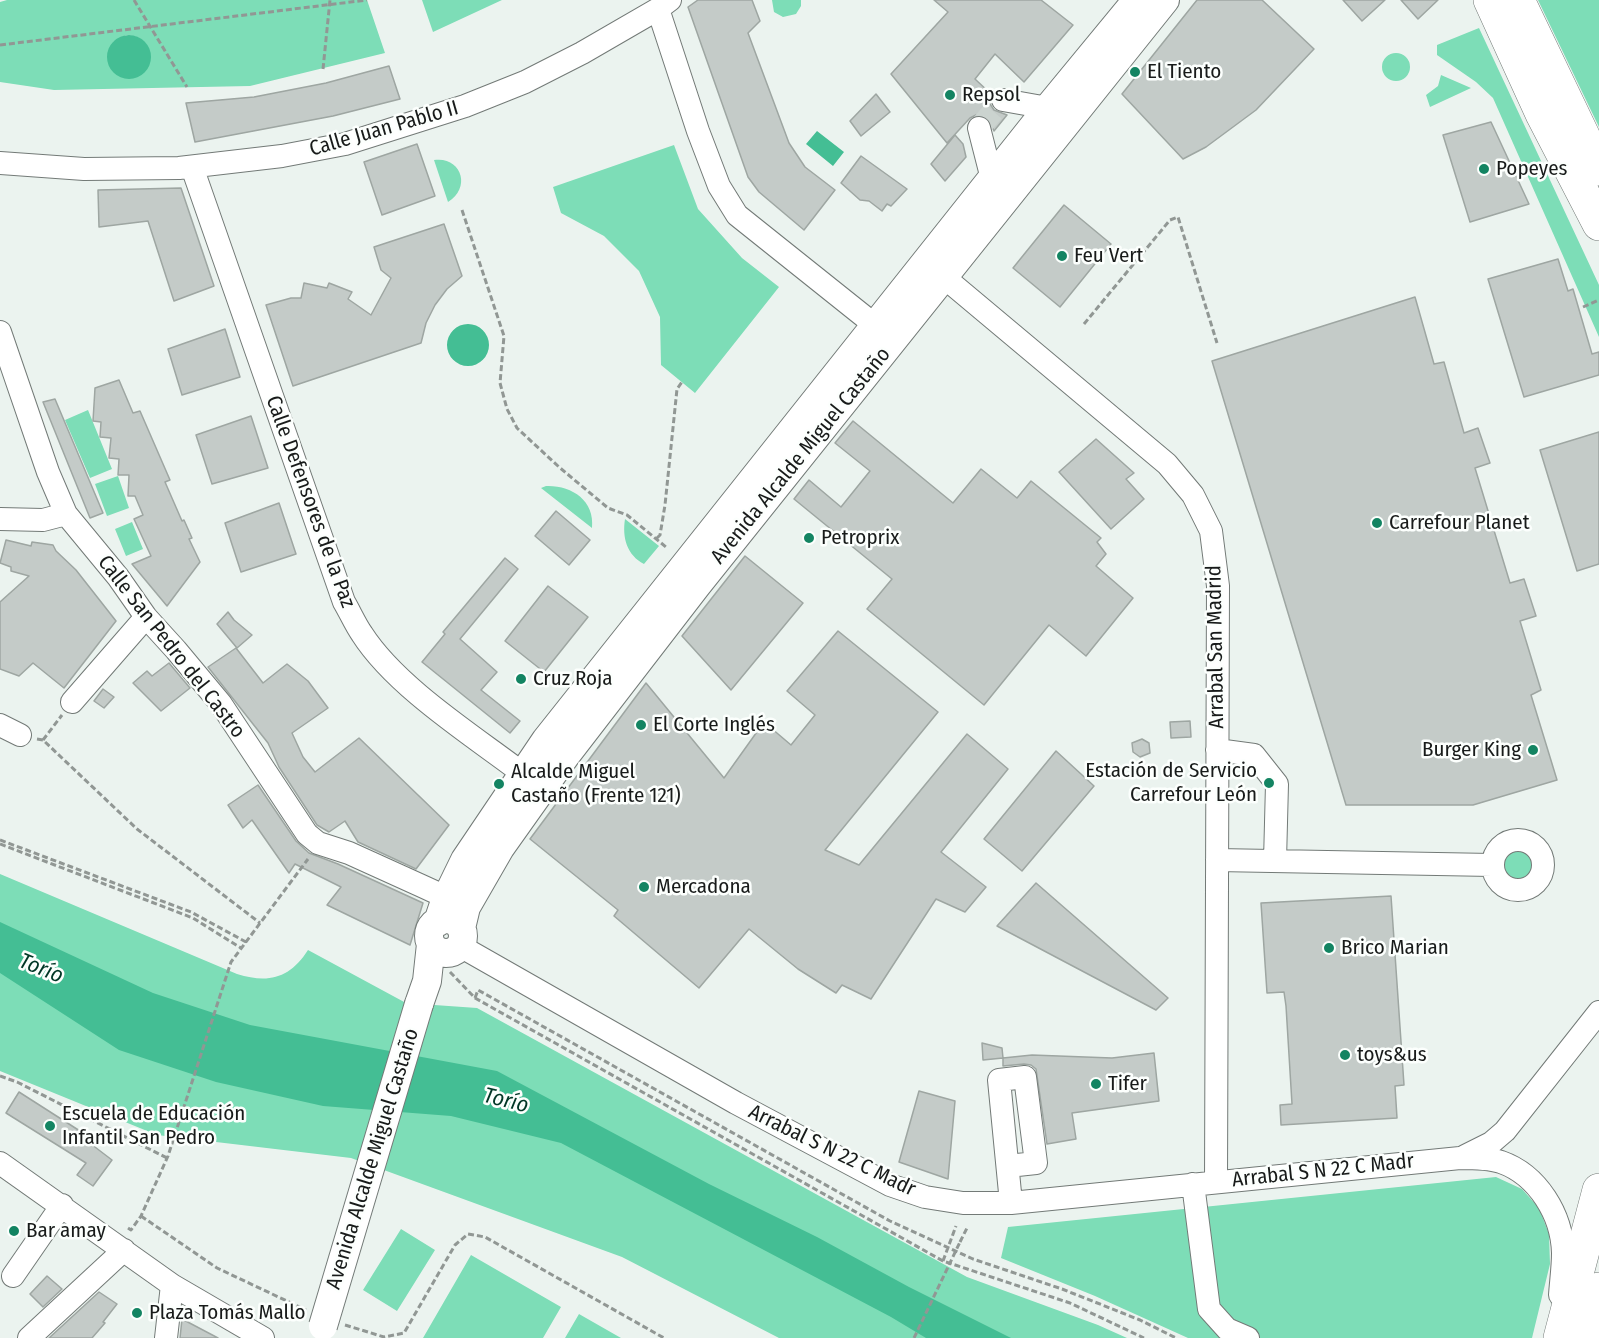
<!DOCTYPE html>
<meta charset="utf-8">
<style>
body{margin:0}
canvas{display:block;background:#ebf3ef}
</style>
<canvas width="1599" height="1338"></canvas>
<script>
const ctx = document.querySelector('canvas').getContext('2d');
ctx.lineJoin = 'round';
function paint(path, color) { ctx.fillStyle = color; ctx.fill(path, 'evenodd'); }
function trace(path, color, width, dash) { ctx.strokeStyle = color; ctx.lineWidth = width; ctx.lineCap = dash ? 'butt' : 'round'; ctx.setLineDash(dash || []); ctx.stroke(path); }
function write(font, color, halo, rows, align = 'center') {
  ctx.font = font + ' "Fira Sans Condensed",sans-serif'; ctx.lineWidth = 5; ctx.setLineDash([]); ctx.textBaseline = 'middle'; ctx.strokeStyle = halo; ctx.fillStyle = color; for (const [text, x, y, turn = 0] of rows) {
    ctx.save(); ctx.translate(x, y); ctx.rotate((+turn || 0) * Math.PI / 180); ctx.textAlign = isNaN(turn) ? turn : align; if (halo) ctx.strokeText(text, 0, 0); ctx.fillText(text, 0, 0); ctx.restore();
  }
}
paint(new Path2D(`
 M7 0H367L385 53 250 86 54 90 0 82V2ZM126 35C161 36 156 83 122 77L113 42Z
 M422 0H502L433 32Z
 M772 0H801V6L796 14 783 17 774 12Z
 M1538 0H1599V127Z
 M1479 28 1599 285V337L1493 98 1476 82 1437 55V45Z
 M1382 67a14 14 0 1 1 28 0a14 14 0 1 1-28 0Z
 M1441 75 1471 88 1430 107 1426 95 1438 86Z
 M674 145 698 209 742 258 779 287 695 393 661 365 660 317 639 271 604 236 561 213 553 187Z
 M434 160C461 156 472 187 448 202Z
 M88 410 112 469 90 478 65 420Z
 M118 476 129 508 107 516 95 484Z
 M546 486C571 485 595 500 592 528L541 488Z
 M625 519 659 546 644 564C627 555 622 538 625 519Z
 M132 522 143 549 126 556 115 529Z
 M1503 865a15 15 0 1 1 30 0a15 15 0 1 1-30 0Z
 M0 874 237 974C269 984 290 978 308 950L406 1003 477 1008 967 1277 1098 1325 1127 1338H779L622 1257 351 1158 157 1135 0 1071Z
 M1496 1177 1522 1189 1539 1208 1549 1234 1550 1264 1532 1338H1188L1095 1296 1001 1258 1008 1227Z
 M401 1229 435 1250 397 1311 363 1290Z
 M471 1255 561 1307 543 1338H423Z
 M579 1314 621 1338H565Z`), '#7dddb7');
paint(new Path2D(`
 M107 57a22 22 0 1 1 44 0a22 22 0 1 1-44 0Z
 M817 131 844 152 833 166 806 144Z
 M447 345a21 21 0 1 1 42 0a21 21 0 1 1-42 0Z
 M0 922 153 993 250 1025 497 1071 709 1184 817 1237 909 1287 1011 1338H926L891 1317 561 1143 451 1116 323 1106 216 1082 119 1050 0 973Z`), '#44be94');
const building = new Path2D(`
 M698 0H752L760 21 748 33 789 143 805 167 835 190 804 230 759 192 748 177 688 7Z
 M934 0H1041L1073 25 1024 82 995 54 975 79 991 94 990 104 994 110 1007 115 994 131 988 118 983 115H976L970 118 947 143 891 74 948 12Z
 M1197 0H1262L1314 49 1256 110 1206 147 1183 159 1122 94Z
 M1343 0H1385L1362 21Z
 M1401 0H1438L1418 19Z
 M389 66 400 99 333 116 195 142 186 103 254 97 326 83Z
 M876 94 890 112 861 136 850 121Z
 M1491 122 1529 204 1470 222 1443 135Z
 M955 135 963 144 966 157 945 181 931 164Z
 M417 144 435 196 382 215 364 162Z
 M861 156 907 189 891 206 887 204 882 211 869 201 860 200 841 183Z
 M181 188 214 286 174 301 148 221 99 227 98 190Z
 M1064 205 1111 244 1060 307 1013 268Z
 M444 224 462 276 447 289 435 305 426 323 421 343 293 386 266 305 291 298H301L304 283 327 288 329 283 352 292 348 299 371 315 391 278 381 270 374 247Z
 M1558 259 1568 291 1573 289 1592 354 1599 352V375L1524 397 1488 279Z
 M1415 297 1434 364 1444 362 1464 433 1478 428 1490 463 1475 468 1510 583 1524 579 1536 616 1520 621 1541 690 1531 695 1557 780 1473 805H1346L1212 361Z
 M225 329 240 377 182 395 168 349Z
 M119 380 133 413 140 411 170 480 165 482 182 521 184 520 192 538 189 539 200 562 167 606 132 564 151 556 134 519 143 515 135 496H128L129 475H118L119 459 109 458 111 438 100 437 101 422 93 421 95 388Z
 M55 399 103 513 90 518 43 402Z
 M251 416 268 468 212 484 196 435Z
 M853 421 953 503 981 469 1017 498 1031 481 1101 538 1097 542 1106 554 1096 566 1133 598 1086 656 1049 625 984 705 867 609 892 579 794 499 809 480 841 507 870 471 835 443Z
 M1599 432V564L1577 571 1540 450Z
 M1096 439 1134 473 1126 479 1144 499 1111 529 1059 472Z
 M279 503 296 554 241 572 225 523Z
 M556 511 590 540 569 565 535 536Z
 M6 540 31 546 32 542 53 545 56 551 76 570 116 621 64 688 33 663 19 676 0 669V602L29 576 11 571V567L0 563Z
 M745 556 803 603 731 690 682 636Z
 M505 558 518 569 460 639 497 672 481 690 520 721 510 733 422 662 445 634 443 632Z
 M548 586 588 617 544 672 505 641Z
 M228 612 234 620 252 635 237 648 217 624Z
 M838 631 938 712 825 850 859 865 967 734 1008 769 941 852 986 887 965 912 936 899 871 999 842 985 836 993 798 969 749 929 699 988 614 916 618 910 530 839 646 683 724 778 764 722 791 745 815 715 787 691Z
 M236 648 263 683 287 664 308 681 328 708 292 733 303 757 315 772 359 738 449 825 416 869 358 842 345 821 329 832 317 825 279 767 268 743 208 667Z
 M169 663 190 688 161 711 133 683 147 671 152 676Z
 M103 689 114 697 104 708 94 701Z
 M1190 721 1191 737 1171 738 1170 722Z
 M1142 739 1149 743 1150 753 1140 757 1133 752 1132 743Z
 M1056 751 1094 786 1022 871 984 839Z
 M258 785 296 841 309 853 338 864 423 903 410 945 327 905 341 887 295 864 289 873 252 820 243 828 228 805Z
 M1036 883 1168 998 1156 1010 997 926Z
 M1391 896 1404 1085 1395 1086 1397 1118 1281 1125 1280 1105 1292 1104 1286 1006 1284 992 1267 993 1261 903Z
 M982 1043 1002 1048 1003 1058 983 1060Z
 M1154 1053 1159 1101 1072 1113 1076 1139 1047 1144 1036 1069 1031 1065 1024 1064 1003 1066V1058L1032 1055 1112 1058Z
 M919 1091 955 1101 948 1179 899 1162Z
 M19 1092 94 1140 91 1144 112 1160 93 1186 77 1175 86 1163 6 1113Z
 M47 1276 62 1289 43 1307 30 1294Z
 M99 1292 117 1304 103 1322 105 1323 92 1338H49Z
 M182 1319 218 1338H180Z`);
paint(building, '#c4cbc8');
trace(building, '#9ea6a2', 1.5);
trace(new Path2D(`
 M979 128 1003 100`), '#cbd3cf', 22, [22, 11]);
const minor = new Path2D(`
 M658 9 698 131 719 186 737 215 876 326 878 340
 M1003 100 1048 108
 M979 128 992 179
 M0 163 84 169 179 168 282 156 345 144 465 106 525 82 582 53 658 9 670 0
 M192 167 344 602C350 612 355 624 362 634 396 687 472 735 522 773
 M945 278 1167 464 1193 495 1211 531 1218 586 1216 1181
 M0 332 48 472 66 514 118 577 146 617 176 650 221 704 307 834 318 843 349 853 424 887 437 893 445 901
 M0 519 43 520 66 514
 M72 702 146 617
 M0 725 20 735
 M1217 750 1254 755 1277 784 1275 861
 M1493 865a25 25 0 1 1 50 0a25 25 0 1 1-50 0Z
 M1217 860 1492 865
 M460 946 736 1103 890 1185 925 1197 963 1203H1011L1460 1158C1474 1158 1488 1158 1501 1162 1538 1175 1562 1215 1563 1253 1563 1267 1561 1281 1560 1295
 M1465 1156 1491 1143 1505 1131 1599 1012
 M0 1163 172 1285 263 1338
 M1008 1166 1036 1163 1025 1077 999 1080 1011 1203
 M1193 1184 1209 1309 1227 1329 1248 1338
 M13 1276 62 1205
 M29 1338 124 1250
 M166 1338 172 1285`);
const major = new Path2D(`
 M429 936a17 17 0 1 1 34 0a17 17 0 1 1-34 0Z
 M438 922 445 901 465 860 546 740 1048 108 1137 0
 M461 928 466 907 500 848 566 755 697 585 1165 0
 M419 1004 427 981 431 944`);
const highway = new Path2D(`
 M1490 0 1542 114 1599 224
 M1518 0 1599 169
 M1560 1338 1599 1190
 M1587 1338 1599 1289`);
trace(minor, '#737a77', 24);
trace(major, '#737a77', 30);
trace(highway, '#737a77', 34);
trace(new Path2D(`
 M134 0 187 87
 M0 45 367 0
 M323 69 330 0
 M462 210 504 336 500 383 507 409 517 428 559 467 608 508 627 515 666 547
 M1583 307 1599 300
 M1084 324 1170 220 1178 217 1217 343
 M657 538 660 535 665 505 677 389 682 382
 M37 739 43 740 137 829 260 923
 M43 740 62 715
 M0 840 191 912 246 942
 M0 844 193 918 241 948
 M450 972 475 998 943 1261 1070 1303 1144 1338
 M475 998 478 990 890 1221 973 1259 1062 1289 1140 1320 1176 1338
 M0 1076 17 1082 167 1158
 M141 1216 217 1268 306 1310
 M128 1228 131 1230 141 1216 168 1156 231 962 308 859
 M960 1242 968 1226
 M943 1261 956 1226
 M345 1325 384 1337 404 1333 455 1245 468 1234 485 1237 664 1338`), '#919794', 3, [6, 3]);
trace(minor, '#fff', 22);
trace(major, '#fff', 28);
trace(highway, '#fff', 33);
const majorBridge = new Path2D(`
 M323 1326 419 1004`);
trace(majorBridge, '#737a77', 30, []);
trace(new Path2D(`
 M914 1338 960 1242`), '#919794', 3, [6, 3]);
trace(majorBridge, '#fff', 28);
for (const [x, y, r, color] of [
 [1135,72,6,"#138462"],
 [950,95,6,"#138462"],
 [1484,169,6,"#138462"],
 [1062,256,6,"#138462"],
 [1377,523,6,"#138462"],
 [809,538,6,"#138462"],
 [521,679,6,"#138462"],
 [641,725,6,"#138462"],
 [1533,750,6,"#138462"],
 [1269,783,6,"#138462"],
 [499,784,6,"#138462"],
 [644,887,6,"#138462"],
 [1329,948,6,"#138462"],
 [1345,1055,6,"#138462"],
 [1096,1084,6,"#138462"],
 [50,1126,6,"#138462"],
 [14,1231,6,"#138462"],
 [137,1313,6,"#138462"]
]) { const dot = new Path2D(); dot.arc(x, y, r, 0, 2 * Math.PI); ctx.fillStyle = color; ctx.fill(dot); trace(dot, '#fcfffd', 2); }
write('21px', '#181b1a', '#fcfffd', [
 ["El Tiento",1147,72],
 ["Repsol",962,95],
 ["Popeyes",1496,169],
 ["Feu Vert",1074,256],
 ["Carrefour Planet",1389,523],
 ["Petroprix",821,538],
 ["Cruz Roja",533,679],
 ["El Corte Inglés",653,725],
 ["Burger King",1521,750,"right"],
 ["Estación de Servicio",1257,771,"right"],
 ["Carrefour León",1257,795,"right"],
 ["Alcalde Miguel",511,772],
 ["Castaño (Frente 121)",511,796],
 ["Mercadona",656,887],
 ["Brico Marian",1341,948],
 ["toys&us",1357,1055],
 ["Tifer",1108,1084],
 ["Escuela de Educación",62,1114],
 ["Infantil San Pedro",62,1138],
 ["Bar amay",26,1231],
 ["Plaza Tomás Mallo",149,1313]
], 'left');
write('21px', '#181b1a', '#fcfffd', [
 ["Calle Juan Pablo II",384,129,-16],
 ["Avenida Alcalde Miguel Castaño",801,456,-51],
 ["Calle Defensores de la Paz",310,502,70],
 ["Calle San Pedro del Castro",171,647,52],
 ["Arrabal San Madrid",1216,647,-91],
 ["Arrabal S N 22 C Madr",832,1151,26],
 ["Avenida Alcalde Miguel Castaño",373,1159,-73],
 ["Arrabal S N 22 C Madr",1323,1171,-6]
]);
write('italic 22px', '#003726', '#fcfffd', [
 ["Torío",41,969,22],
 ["Torío",506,1101,14]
]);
</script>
